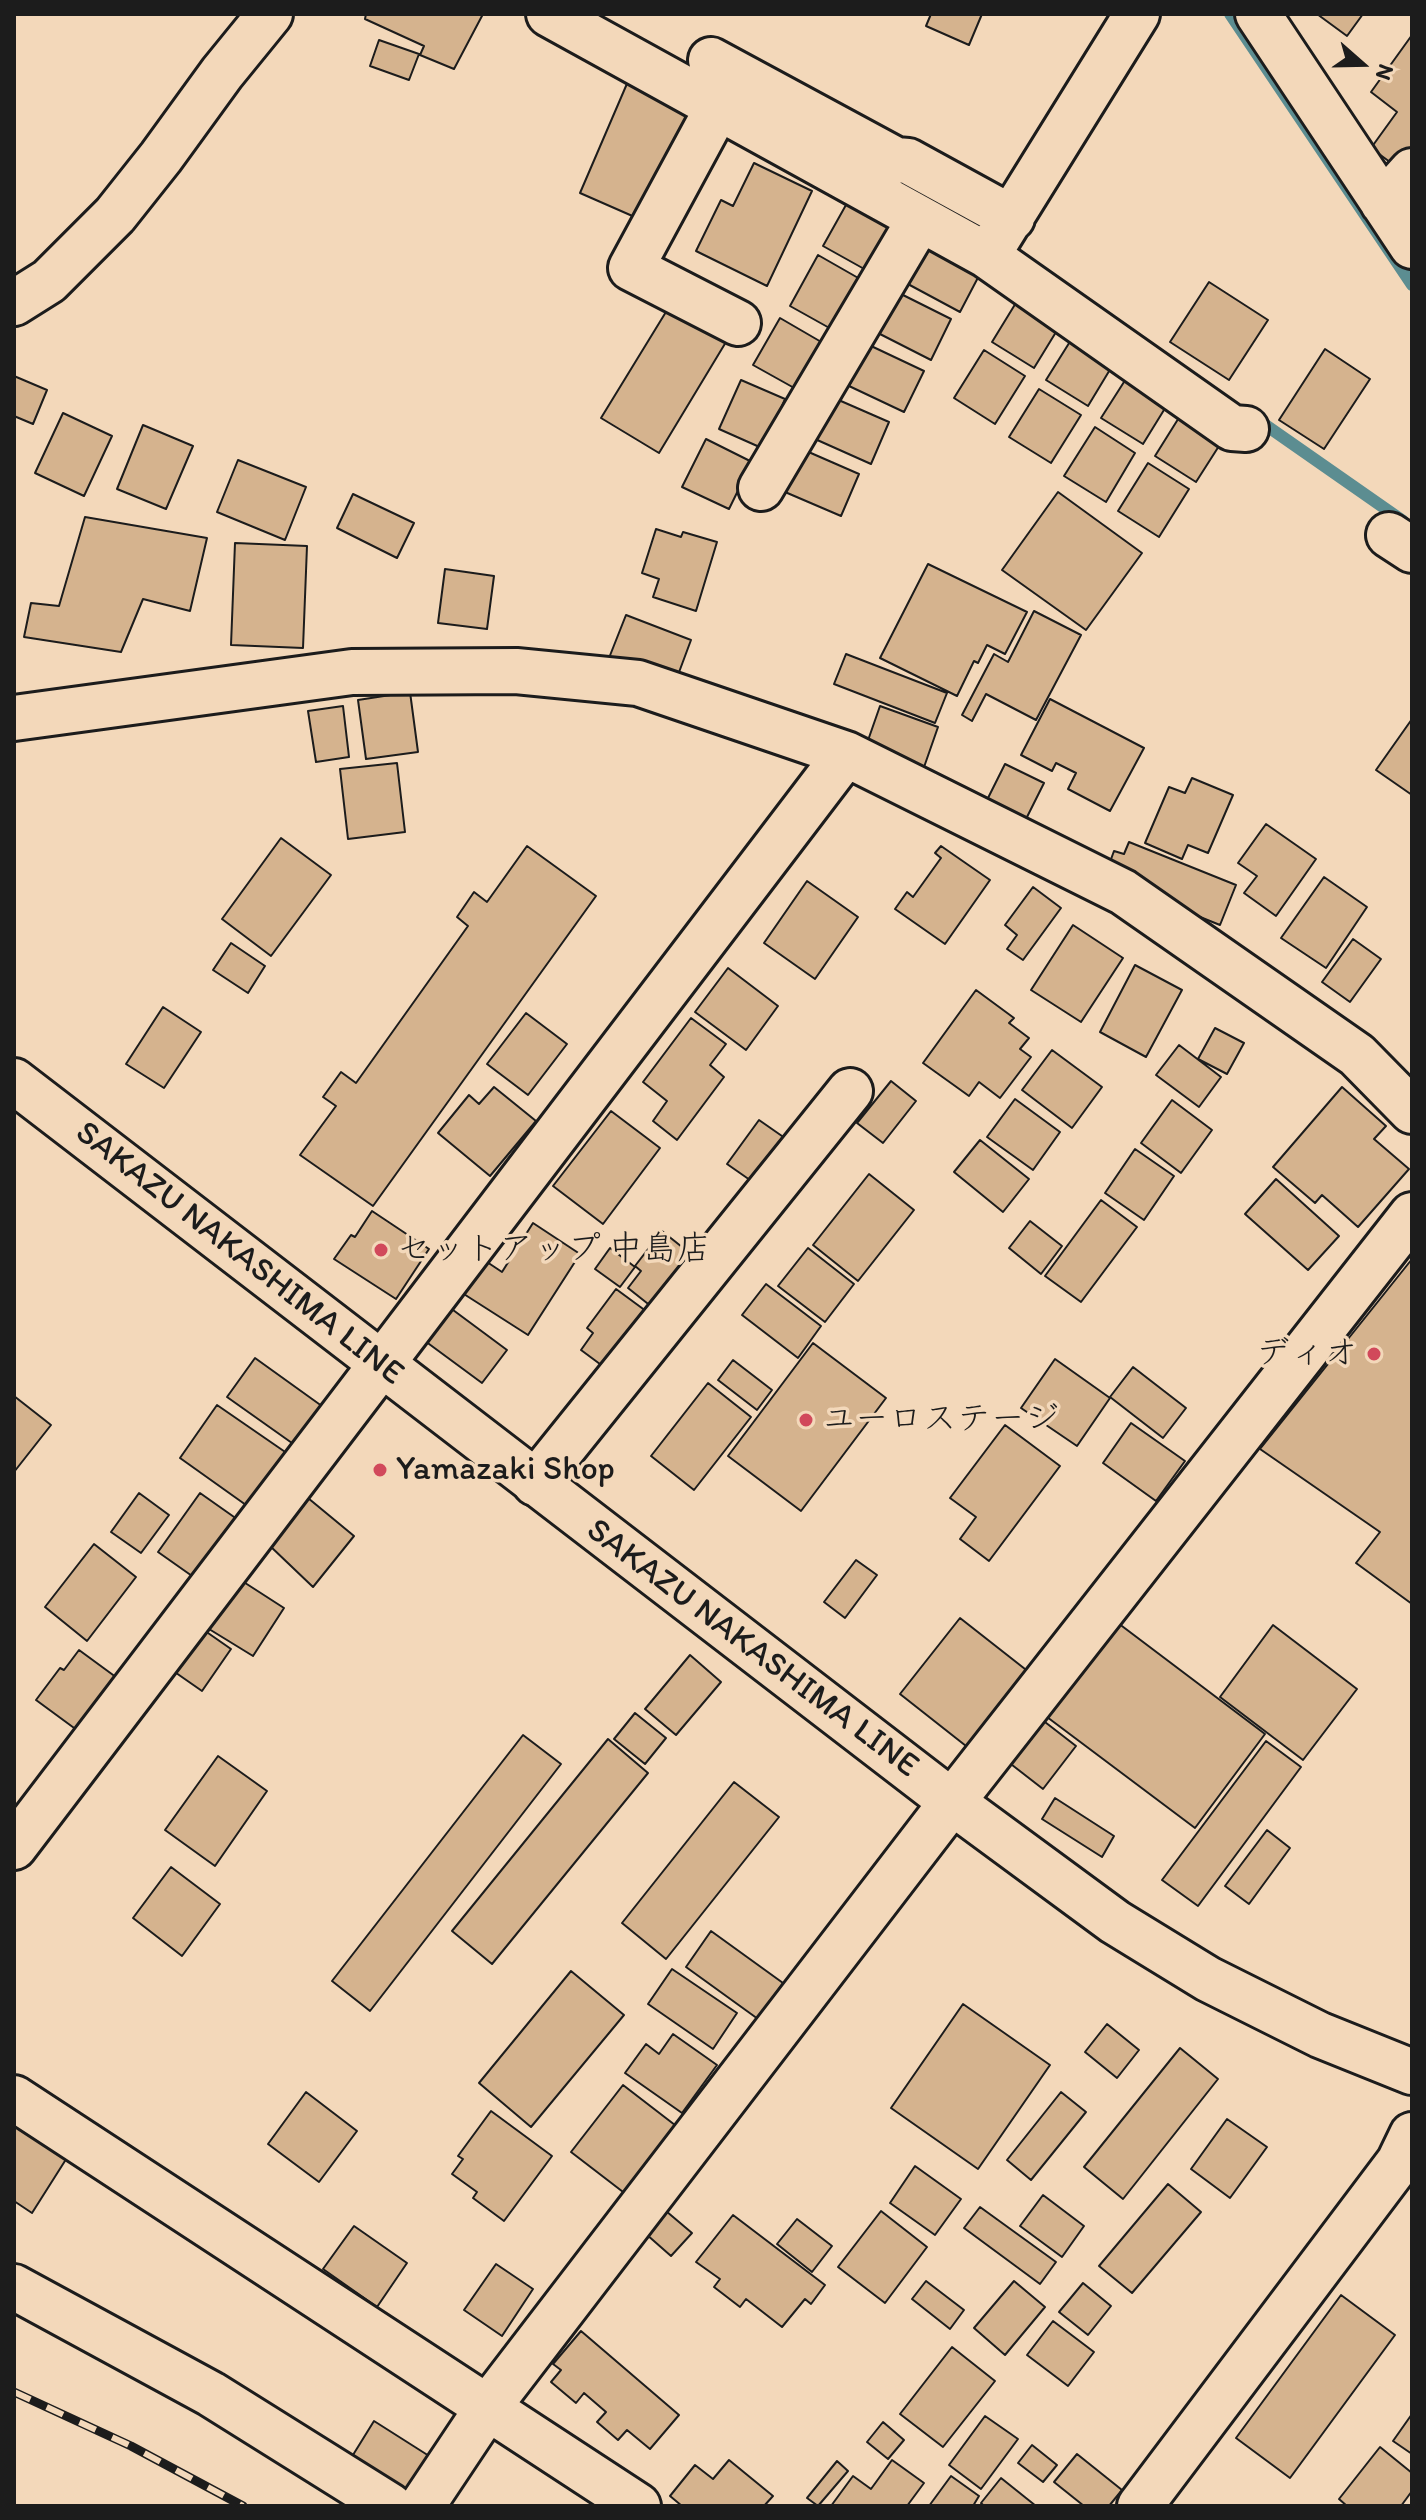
<!DOCTYPE html>
<meta charset="utf-8">
<style>
body{margin:0}
#map{position:relative;width:1426px;height:2520px;overflow:hidden;background:#f3d8ba;font-family:Itim,sans-serif}
canvas{display:block}
.frame{position:absolute;inset:0;border:16px solid #1c1c1c;pointer-events:none}
.north{position:absolute;left:1322px;top:24px;width:80px;height:80px;-webkit-text-stroke:6px #f3d8ba;paint-order:stroke;rotate:110deg;font-size:22px;font-weight:700;line-height:32px;text-align:center;color:#1c1c1c}
.north::after{content:'';display:block;margin:auto;width:28px;height:36px;background:#1c1c1c;clip-path:polygon(50% 0,100% 100%,50% 72%,0 100%)}
</style>
<div id="map">
<canvas width="1426" height="2520"></canvas>
<div class="frame"></div>
<div class="north">N</div>
</div>
<script>
const ctx = document.querySelector('canvas').getContext('2d');
ctx.lineJoin = 'round';
function trace(path, color, width, dash) { ctx.strokeStyle = color; ctx.lineWidth = width; ctx.lineCap = dash ? 'butt' : 'round'; ctx.setLineDash(dash || []); ctx.stroke(path); }
function paint(path, color) { ctx.fillStyle = color; ctx.fill(path, 'evenodd'); }
function write(font, color, halo, rows, align = 'center') {
  ctx.font = font + ' Itim,"Klee One",sans-serif'; ctx.lineWidth = 7; ctx.setLineDash([]); ctx.textBaseline = 'middle'; ctx.strokeStyle = halo; ctx.fillStyle = color; for (const [text, x, y, turn = 0] of rows) {
    ctx.save(); ctx.translate(x, y); ctx.rotate((+turn || 0) * Math.PI / 180); ctx.textAlign = isNaN(turn) ? turn : align; if (halo) ctx.strokeText(text, 0, 0); ctx.fillText(text, 0, 0); ctx.restore();
  }
}
trace(new Path2D(`
 M1230 14 1412 285
 M1254 417 1403 521`), '#5c8d91', 12);
const building = new Path2D(`
 M366 14H483L454 69 420 55 424 46 365 19Z
 M931 14H982L969 45 926 26Z
 M1317 14H1363L1347 36Z
 M1412 35V149L1398 168 1371 148 1397 112 1371 92Z
 M379 40 419 54 409 80 370 66Z
 M629 79 694 108 637 218 580 193Z
 M754 163 812 191 767 286 696 251 721 200 733 206Z
 M851 196 894 220 866 270 823 246Z
 M930 239 983 268 960 312 906 283Z
 M818 255 860 279 833 330 790 306Z
 M1209 282 1268 320 1229 380 1170 342Z
 M897 292 951 319 931 360 876 332Z
 M1022 293 1064 319 1034 368 992 342Z
 M669 307 726 342 659 453 601 418Z
 M780 318 823 343 796 389 753 365Z
 M1076 332 1117 358 1088 406 1046 380Z
 M869 345 924 371 904 412 849 386Z
 M1325 349 1370 379 1324 449 1279 420Z
 M984 350 1025 376 995 424 954 398Z
 M1131 371 1172 397 1143 444 1101 418Z
 M14 376 47 390 33 424 14 416Z
 M741 380 785 399 764 449 719 429Z
 M1039 389 1081 415 1051 463 1009 437Z
 M834 398 889 422 871 464 815 439Z
 M1185 408 1226 435 1196 482 1155 456Z
 M63 413 112 436 84 496 35 473Z
 M143 425 193 446 166 509 117 489Z
 M1095 427 1135 453 1106 502 1064 476Z
 M706 439 752 462 729 509 682 487Z
 M804 450 859 474 841 516 785 492Z
 M238 460 306 487 285 540 217 512Z
 M1148 463 1189 489 1159 537 1118 511Z
 M1058 492 1142 553 1086 630 1002 570Z
 M353 494 414 523 397 558 337 528Z
 M85 517 207 538 190 611 143 599 121 652 24 637 31 603 59 606Z
 M656 529 681 537 683 532 717 542 696 611 653 597 659 579 642 573Z
 M235 543 307 546 303 648 231 645Z
 M928 564 1027 612 1005 654 987 645 978 663 974 661 957 696 880 658Z
 M445 569 494 576 487 629 438 623Z
 M1034 611 1081 635 1036 720 986 694 972 721 962 715 994 654 1008 662Z
 M626 615 691 640 675 683 609 658Z
 M846 654 947 693 935 723 834 684Z
 M410 692 418 752 366 759 358 700Z
 M1050 699 1144 748 1110 811 1068 789 1076 773 1056 763 1052 771 1021 755Z
 M343 706 349 757 316 762 308 711Z
 M880 706 938 727 923 770 865 749Z
 M1412 719V795L1376 770Z
 M397 763 405 832 348 839 340 769Z
 M1005 764 1044 783 1024 823 985 804Z
 M1192 778 1233 795 1208 853 1188 845 1182 859 1145 843 1169 787 1185 793Z
 M1266 824 1316 859 1276 916 1244 893 1257 876 1238 863Z
 M281 838 331 875 271 956 222 919Z
 M1129 842 1236 885 1220 925 1113 882 1110 862 1114 851 1124 854Z
 M527 846 596 896 373 1206 300 1155 336 1106 323 1097 341 1072 356 1083 468 926 457 917 474 892 487 902Z
 M941 846 990 880 945 944 895 909 907 892 913 897 941 858 935 853Z
 M1324 877 1367 907 1326 968 1281 938Z
 M807 881 858 917 815 979 764 943Z
 M1033 887 1061 908 1023 960 1007 949 1017 935 1005 925Z
 M1073 925 1123 958 1081 1022 1031 990Z
 M1353 939 1381 959 1350 1002 1322 982Z
 M231 943 265 966 248 993 213 970Z
 M1135 965 1182 990 1146 1057 1100 1032Z
 M728 968 778 1006 746 1050 695 1012Z
 M976 990 1014 1018 1009 1023 1029 1038 1020 1049 1031 1057 1000 1098 979 1082 969 1096 923 1063Z
 M163 1007 201 1032 164 1088 126 1064Z
 M526 1013 567 1044 528 1095 487 1064Z
 M691 1018 726 1044 710 1065 724 1077 677 1140 653 1121 667 1101 643 1082Z
 M1215 1028 1244 1043 1227 1074 1198 1059Z
 M1179 1045 1221 1077 1199 1107 1156 1075Z
 M1052 1050 1102 1087 1072 1128 1022 1090Z
 M891 1081 916 1101 883 1143 857 1123Z
 M494 1087 536 1121 490 1176 438 1133 469 1095 479 1104Z
 M1342 1087 1386 1126 1374 1139 1409 1169 1358 1227 1322 1195 1315 1203 1273 1167Z
 M1015 1099 1060 1132 1033 1170 987 1137Z
 M1172 1100 1212 1130 1181 1173 1141 1143Z
 M611 1111 660 1148 603 1224 553 1186Z
 M759 1120 792 1143 760 1187 727 1164Z
 M980 1140 1029 1179 1003 1212 954 1172Z
 M1135 1149 1174 1176 1144 1220 1105 1193Z
 M869 1174 914 1210 858 1281 813 1245Z
 M1276 1179 1339 1236 1308 1270 1245 1214Z
 M1101 1200 1137 1227 1081 1302 1045 1276Z
 M372 1211 429 1249 396 1299 334 1259 351 1235 355 1237Z
 M1030 1221 1062 1246 1041 1274 1009 1248Z
 M533 1223 580 1254 528 1335 456 1289 478 1256 502 1272Z
 M662 1231 697 1259 657 1311 628 1288 641 1271 635 1266Z
 M610 1248 635 1267 620 1287 595 1269Z
 M808 1248 854 1284 825 1322 778 1286Z
 M1412 1259V1604L1356 1563 1380 1532 1260 1449Z
 M766 1284 821 1326 798 1358 742 1315Z
 M616 1289 650 1314 608 1370 581 1350 593 1333 587 1328Z
 M449 1307 507 1350 482 1383 425 1341Z
 M813 1343 886 1398 801 1511 728 1456Z
 M255 1358 326 1409 299 1448 227 1397Z
 M1055 1359 1110 1398 1077 1446 1021 1408Z
 M733 1360 772 1390 757 1410 718 1380Z
 M1133 1367 1186 1408 1163 1438 1110 1397Z
 M708 1383 751 1417 694 1490 651 1456Z
 M14 1396 51 1425 14 1472Z
 M217 1405 291 1456 253 1510 180 1458Z
 M1131 1423 1185 1461 1156 1501 1103 1463Z
 M1005 1425 1060 1466 989 1561 960 1539 976 1517 950 1498Z
 M139 1493 169 1515 141 1553 111 1532Z
 M200 1493 244 1524 202 1583 158 1552Z
 M308 1498 354 1536 313 1587 269 1545Z
 M94 1544 136 1577 87 1641 45 1607Z
 M856 1560 877 1575 845 1618 824 1602Z
 M239 1579 284 1608 253 1656 209 1629Z
 M1110 1617 1265 1734 1195 1828 1039 1711Z
 M960 1618 1039 1680 980 1757 900 1694Z
 M1273 1625 1357 1689 1303 1760 1220 1697Z
 M198 1626 231 1649 202 1691 169 1668Z
 M79 1650 124 1683 85 1736 36 1700 60 1668 64 1670Z
 M690 1655 721 1682 676 1735 645 1709Z
 M1032 1712 1076 1746 1043 1789 998 1754Z
 M635 1713 666 1738 645 1764 614 1739Z
 M523 1735 561 1764 370 2011 332 1981Z
 M608 1739 648 1773 492 1964 452 1931Z
 M1266 1741 1301 1767 1198 1906 1162 1880Z
 M218 1756 267 1791 215 1866 165 1830Z
 M734 1782 779 1817 666 1959 622 1923Z
 M1055 1798 1114 1836 1102 1857 1042 1819Z
 M1267 1830 1290 1848 1249 1904 1225 1886Z
 M171 1867 220 1904 182 1956 133 1918Z
 M711 1931 783 1983 758 2019 686 1967Z
 M672 1969 737 2013 713 2049 648 2004Z
 M571 1971 624 2015 531 2127 479 2083Z
 M963 2004 1050 2065 978 2169 891 2108Z
 M1107 2024 1139 2050 1117 2078 1085 2052Z
 M673 2034 717 2065 682 2113 625 2073 646 2044 659 2054Z
 M1180 2048 1218 2079 1123 2199 1084 2167Z
 M623 2085 684 2132 627 2195 571 2152Z
 M306 2092 357 2131 319 2182 268 2144Z
 M1061 2092 1086 2112 1031 2180 1007 2160Z
 M491 2111 552 2156 504 2221 473 2198 477 2192 452 2174 463 2159 458 2156Z
 M14 2117 70 2153 32 2213 14 2201Z
 M1227 2119 1267 2147 1230 2198 1191 2169Z
 M915 2166 961 2199 935 2235 890 2203Z
 M1168 2184 1201 2212 1132 2293 1099 2266Z
 M1043 2195 1084 2226 1062 2257 1020 2226Z
 M980 2207 1056 2262 1040 2284 964 2228Z
 M666 2211 692 2233 671 2256 646 2234Z
 M881 2211 927 2247 885 2303 838 2267Z
 M733 2215 825 2285 811 2304 805 2299 782 2327 746 2299 740 2307 714 2287 720 2279 696 2262Z
 M797 2219 832 2246 812 2272 777 2244Z
 M354 2226 407 2263 377 2307 323 2269Z
 M496 2264 533 2289 502 2336 464 2310Z
 M926 2281 964 2310 950 2329 912 2299Z
 M1014 2281 1045 2307 1005 2355 974 2328Z
 M1083 2283 1111 2306 1088 2335 1059 2312Z
 M1341 2295 1395 2335 1290 2478 1236 2438Z
 M1053 2321 1094 2352 1068 2386 1027 2355Z
 M581 2331 679 2415 650 2449 627 2430 618 2440 597 2422 606 2412 584 2393 576 2403 551 2382 561 2370 553 2364Z
 M952 2347 995 2381 943 2447 900 2414Z
 M1412 2414V2454L1393 2441Z
 M985 2416 1018 2439 981 2489 949 2465Z
 M374 2421 437 2461 410 2503 348 2463Z
 M883 2422 904 2440 888 2459 867 2442Z
 M1032 2445 1057 2465 1043 2482 1018 2463Z
 M1380 2447 1412 2473V2491L1401 2506H1347L1339 2499Z
 M1077 2454 1122 2490 1109 2506H1084L1054 2482Z
 M729 2460 773 2496 764 2506H682L670 2496 695 2465 713 2479Z
 M892 2460 924 2483 907 2506H831L853 2476 871 2489Z
 M837 2461 848 2471 818 2506 807 2498Z
 M951 2476 979 2496 973 2506H929Z
 M1001 2478 1036 2506H984L981 2503Z`);
paint(building, '#d5b38e');
trace(building, '#1c1c1c', 2);
const street = new Path2D(`
 M549 14 986 255 1232 428 1246 429
 M1258 14 1412 246
 M711 60 896 160 908 161 1012 218
 M718 107 631 268 738 323
 M1383 203 1412 171
 M995 243 1137 14
 M761 488 920 219
 M1389 535 1412 550
 M14 718 352 672 516 671 638 683 846 754 1123 892 1357 1055 1412 1111
 M535 1483 850 1091
 M14 1847 846 754
 M14 2098 638 2506
 M14 2287 211 2394 390 2506
 M422 2506 488 2407 952 1802 1412 1215
 M1140 2506 1399 2162 1412 2135`);
const secondary = new Path2D(`
 M14 303 49 281 115 215 161 157 222 73 270 14
 M14 1081 952 1802 1115 1922 1208 1979 1320 2035 1412 2072`);
trace(street, '#1c1c1c', 50);
trace(secondary, '#1c1c1c', 50);
trace(street, '#f3d8ba', 44);
trace(secondary, '#f3d8ba', 44);
const rail = new Path2D(`
 M14 2392 131 2446 243 2506`);
trace(rail, '#1c1c1c', 9);
trace(rail, '#f3d8ba', 6, [18]);
for (const [x, y, r, color] of [
 [381,1250,8,"#d1495b"],
 [1374,1354,8,"#d1495b"],
 [806,1420,8,"#d1495b"],
 [380,1470,8,"#d1495b"]
]) { const dot = new Path2D(); dot.arc(x, y, r, 0, 2 * Math.PI); ctx.fillStyle = color; ctx.fill(dot); trace(dot, '#f3d8ba', 3); }
write('34px', '#1c1c1c', '#f3d8ba', [
 ["セットアップ 中島店",397,1250],
 ["ディオ",1358,1354,"right"],
 ["ユーロステージ",822,1420],
 ["Yamazaki Shop",396,1470]
], 'left');
write('34px', '#1c1c1c', '#f3d8ba', [
 ["SAKAZU NAKASHIMA LINE",239,1254,38],
 ["SAKAZU NAKASHIMA LINE",752,1649,37]
]);
</script>
